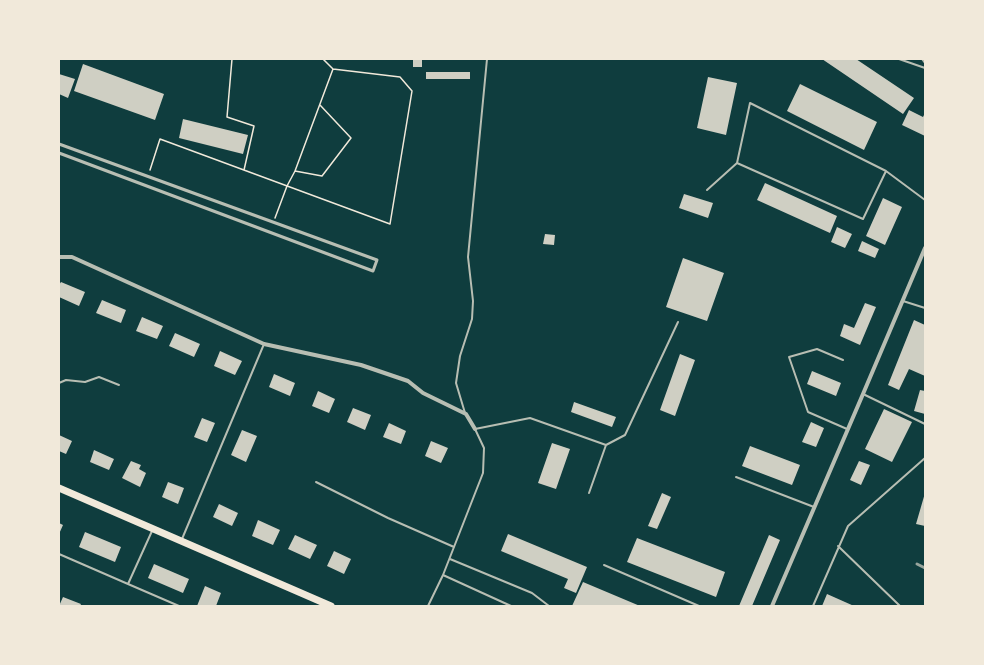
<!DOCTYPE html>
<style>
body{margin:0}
#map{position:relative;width:984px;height:665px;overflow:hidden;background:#0f3d3e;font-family:"Fira Sans",sans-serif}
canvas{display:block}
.frame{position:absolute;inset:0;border:60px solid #f1e9da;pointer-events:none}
</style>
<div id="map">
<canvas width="984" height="665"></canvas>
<div class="frame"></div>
</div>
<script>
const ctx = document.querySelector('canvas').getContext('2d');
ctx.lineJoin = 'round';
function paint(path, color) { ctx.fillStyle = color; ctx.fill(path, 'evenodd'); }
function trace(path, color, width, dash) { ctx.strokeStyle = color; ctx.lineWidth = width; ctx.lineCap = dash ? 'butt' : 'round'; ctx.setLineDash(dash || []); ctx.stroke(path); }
paint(new Path2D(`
 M413 59H422V67H413Z
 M822 59H856L914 98 903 114Z
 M83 64 164 94 155 120 74 91Z
 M426 72H470V79H426Z
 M59 74 75 79 68 98 59 94Z
 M708 77 737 83 726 135 697 128Z
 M800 84 877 122 864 150 787 111Z
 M909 110 923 117 925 113V136L902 125Z
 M183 119 248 135 243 154 179 138Z
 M765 183 837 216 830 233 757 200Z
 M684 194 713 203 708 218 679 208Z
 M883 198 902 207 885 245 866 236Z
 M837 227 852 234 845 248 831 242Z
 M545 234 555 235 554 245 543 244Z
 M862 241 879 249 875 258 858 251Z
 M683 258 724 273 707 321 666 307Z
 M61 282 85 292 79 306 59 297V285Z
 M102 300 126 310 121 323 96 313Z
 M865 303 876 307 860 345 840 336 844 324 854 328Z
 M142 317 163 326 157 339 136 331Z
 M914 320 925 325V376L909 369 899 390 888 385Z
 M175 333 200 344 194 357 169 346Z
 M220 351 242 361 235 375 214 366Z
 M680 354 695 360 675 416 660 410Z
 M812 371 841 383 836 396 807 384Z
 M274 374 295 383 290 396 269 387Z
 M920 390 925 391V414L914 411Z
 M318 391 335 399 329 413 312 406Z
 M574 402 616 417 612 427 571 412Z
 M353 408 371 415 365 430 347 422Z
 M884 409 912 422 892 462 865 449Z
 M202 418 215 423 207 442 194 437Z
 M811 422 824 428 816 447 802 442Z
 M389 423 406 431 401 444 383 437Z
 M242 430 257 436 246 462 231 455Z
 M59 435 72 441 66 454 59 451Z
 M431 441 448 448 441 463 425 456Z
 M552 443 570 449 556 489 538 483Z
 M750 446 800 465 792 485 742 466Z
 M94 450 114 459 109 470 90 462Z
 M131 461 141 465 139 469 146 473 140 487 122 478Z
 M859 461 870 465 861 485 850 480Z
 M168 482 184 488 178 504 162 497Z
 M662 493 671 497 657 529 648 526Z
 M925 493V526L916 524Z
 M219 504 238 513 232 526 213 517Z
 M258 520 280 530 273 545 252 536Z
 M59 523 63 525 59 534Z
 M85 532 121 547 115 562 79 547Z
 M508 534 587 567 576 593 564 588 568 579 501 551Z
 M295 535 317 545 310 559 288 549Z
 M769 535 780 540 752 606H739Z
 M637 538 725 572 716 597 627 562Z
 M334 551 351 559 344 574 327 566Z
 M154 564 189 579 183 593 148 578Z
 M583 582 640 606H572Z
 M205 586 221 593 216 606H197Z
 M827 594 854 606H822Z
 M63 597 81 604 80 606H59Z`), '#cfcfc3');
trace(new Path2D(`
 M232 59 227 117 254 126 244 170
 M150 170 160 139 390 224 412 91 400 77 333 69 323 59
 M295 171 322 176 351 138 320 105
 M275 218 287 186 295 171 333 69`), '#f1e9da', 1.5);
trace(new Path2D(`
 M899 59 925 68
 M922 59 925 63
 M886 171 863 219 737 163 750 103 886 171 925 200
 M707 190 737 163
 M903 301 925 308
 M843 360 817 349 789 357 808 412 847 429
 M59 383 66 380 85 382 99 377 119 385
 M863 394 925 424
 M465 413 456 383 460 356 472 319 473 301 468 257 487 59
 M606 445 625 435 678 322
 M736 477 814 507
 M316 482 388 518 454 547
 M182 539 264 344
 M838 546 900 606
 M59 554 128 584 152 531
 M450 559 532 593 549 606
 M604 565 699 606
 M443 575 483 473 484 448 475 429 530 418 606 445 589 493
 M128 584 179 606
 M428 606 443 575 511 606
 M813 606 848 526 925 458`), '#b8beb3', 2);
trace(new Path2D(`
 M59 144 377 260 373 271 59 153`), '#b8beb3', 3);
trace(new Path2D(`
 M59 257H72L264 344 361 365 408 381 423 393 466 414 475 429
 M772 606 863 394 925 248`), '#b8beb3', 4);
trace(new Path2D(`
 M59 488 331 606`), '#f1e9da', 7);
trace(new Path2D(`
 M917 564 925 568`), '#97a49c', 3);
</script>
